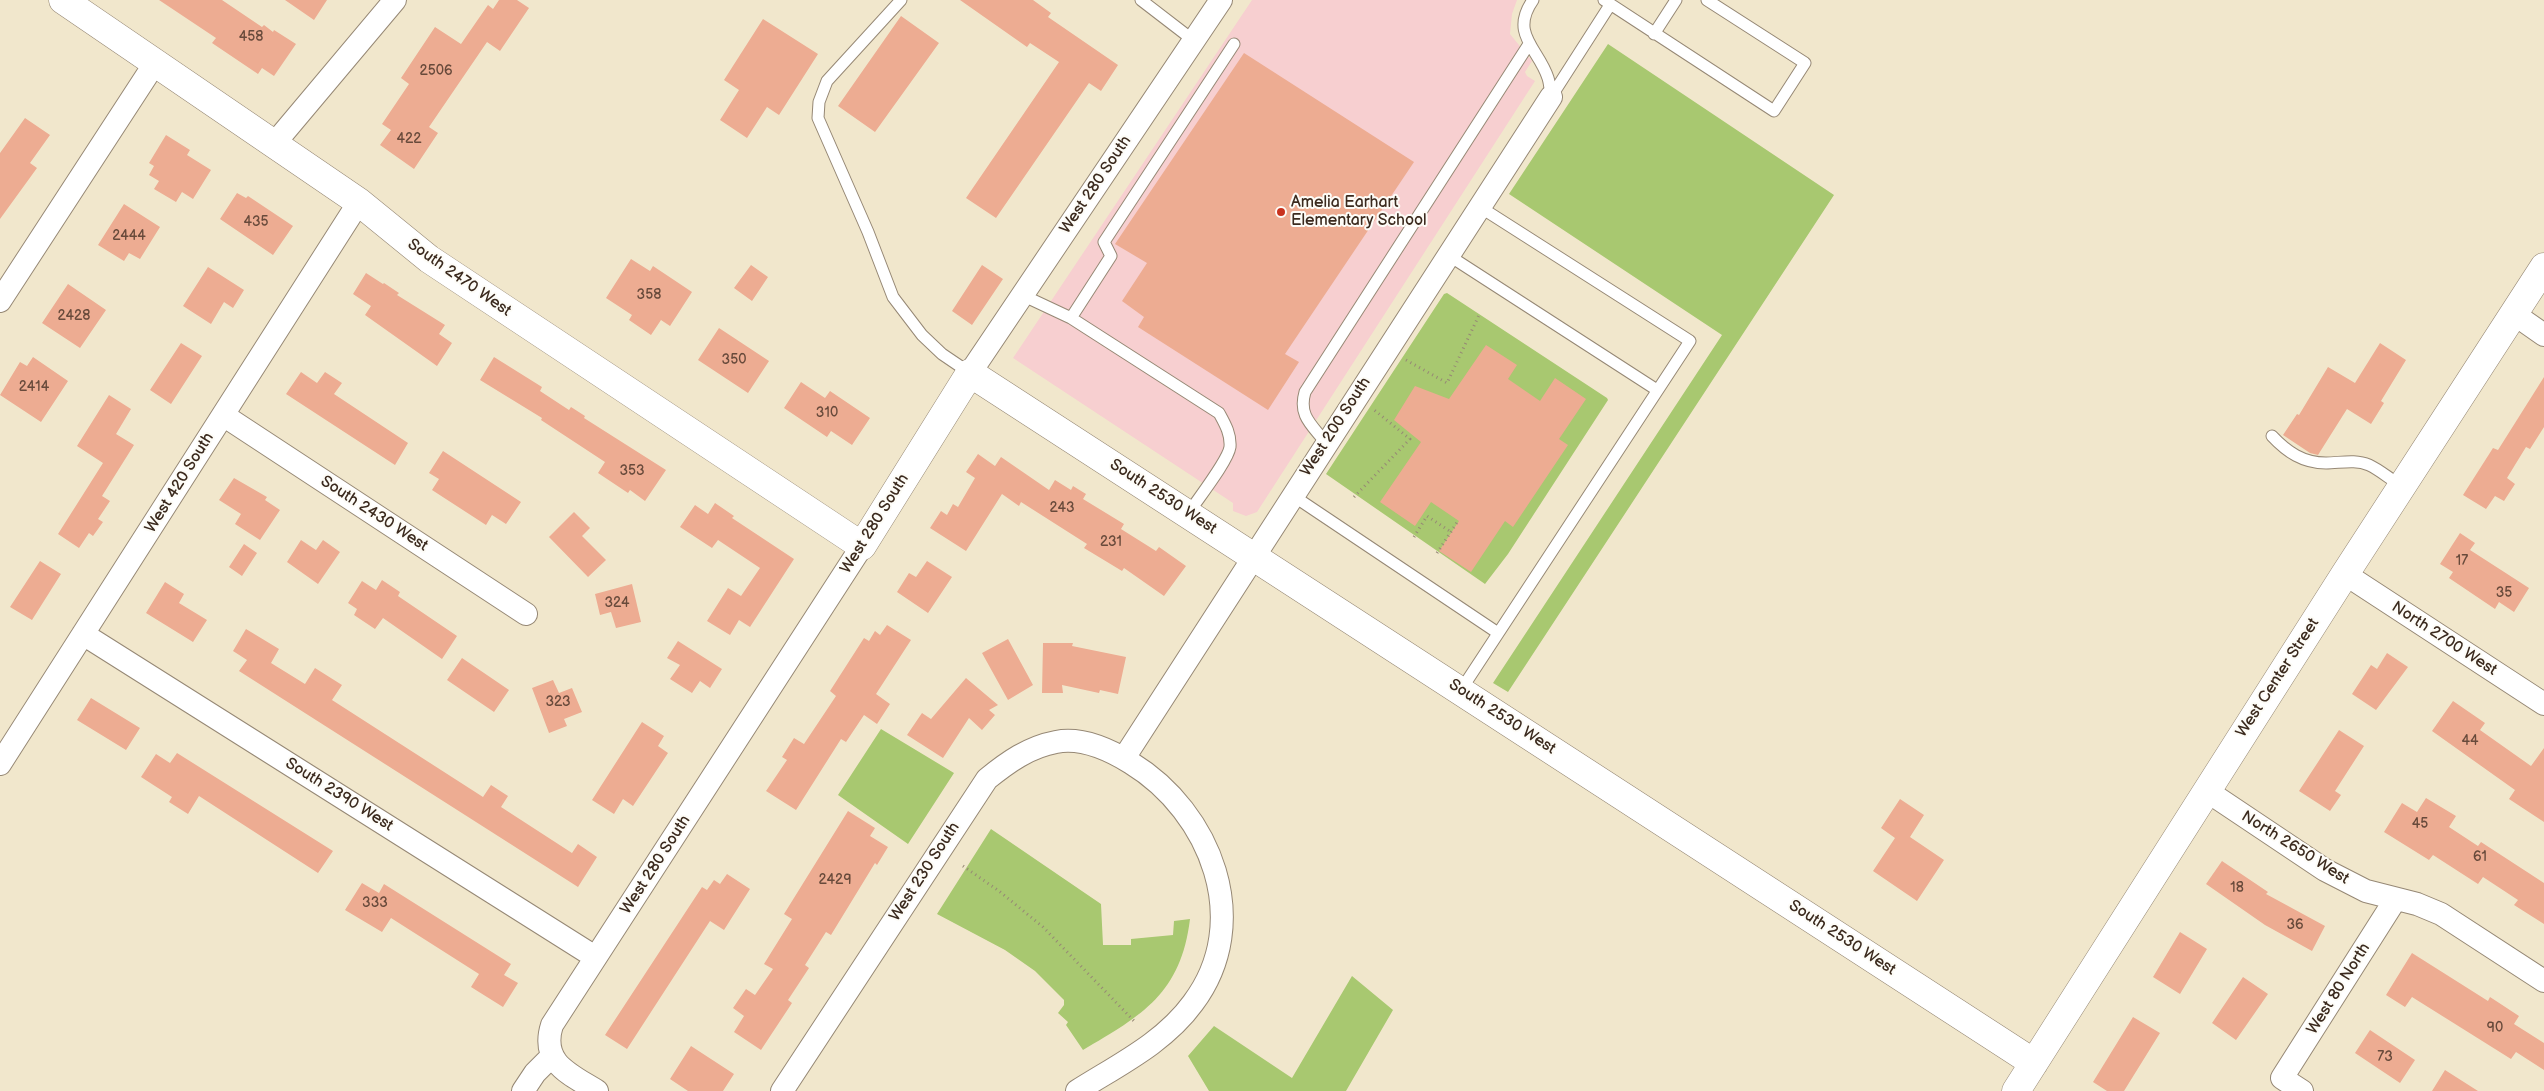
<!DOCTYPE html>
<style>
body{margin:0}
canvas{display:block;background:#f1e7cc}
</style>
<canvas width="2544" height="1091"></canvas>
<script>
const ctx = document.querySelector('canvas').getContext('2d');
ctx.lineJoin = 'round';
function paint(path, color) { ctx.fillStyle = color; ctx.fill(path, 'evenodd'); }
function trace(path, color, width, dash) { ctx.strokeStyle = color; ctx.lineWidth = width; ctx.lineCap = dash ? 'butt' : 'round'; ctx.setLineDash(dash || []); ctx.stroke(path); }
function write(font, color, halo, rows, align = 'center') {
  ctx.font = font + ' "Balsamiq Sans",sans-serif'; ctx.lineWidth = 4; ctx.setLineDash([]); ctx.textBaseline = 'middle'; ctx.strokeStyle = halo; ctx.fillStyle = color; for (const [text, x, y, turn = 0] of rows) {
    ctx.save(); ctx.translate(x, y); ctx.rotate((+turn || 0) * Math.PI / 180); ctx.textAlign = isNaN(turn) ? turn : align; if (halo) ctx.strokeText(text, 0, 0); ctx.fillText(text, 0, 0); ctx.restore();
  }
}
paint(new Path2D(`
 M1252 0H1517L1512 14 1510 34 1532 61 1525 72 1527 76 1535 81 1257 512 1246 516 1233 511V503L1013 358Z`), '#f7cfd0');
paint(new Path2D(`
 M1608 44 1834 195 1508 692 1493 683 1722 335 1509 194Z
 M1447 293 1607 398 1608 400 1508 554 1485 584 1326 474 1444 294Z
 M881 729 954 773 908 844 838 795Z
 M991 829 1101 904 1103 945H1131V939L1173 935 1174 921 1190 919C1181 993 1143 1015 1083 1050L1066 1025 1068 1022 1058 1013 1064 1005V1000L1035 971 1005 950 937 914Z
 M1352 976 1393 1010 1346 1091H1209L1188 1056 1214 1026 1292 1078Z`), '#a8c870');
paint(new Path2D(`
 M159 0H222L262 27 264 25 273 32 274 30 296 44 274 76 262 68 258 74 212 43 216 38Z
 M285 0H327L314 20Z
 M499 0H517L529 8 500 51 487 42 429 127 438 133 414 169 380 145 391 130 382 124 409 84 401 78 435 27 461 44 488 5 493 9Z
 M960 0H1033L1051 13 1048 17 1118 65 1101 91 1089 83 996 218 966 198 1059 62 1030 43 1027 47Z
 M901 16 939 43 875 132 838 106Z
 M763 19 818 54 779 115 767 107 747 138 720 120 739 90 724 80Z
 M1244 53 1414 162 1285 354 1299 362 1268 410 1138 327 1144 317 1122 301 1147 263 1115 244Z
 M25 118 50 135 30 163 37 168 0 219V153Z
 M166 135 190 150 187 155 211 170 193 199 182 192 176 202 154 189 159 181 149 175 154 166 149 163Z
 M237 193 246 198 248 196 293 226 273 255 220 219Z
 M124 204 160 227 140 259 129 253 124 261 98 245Z
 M631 259 650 271 653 266 692 292 670 326 661 320 651 335 629 320 632 315 606 298Z
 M751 265 768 277 752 301 734 288Z
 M982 265 1003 279 972 325 952 311Z
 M208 267 244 290 233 308 224 302 211 324 183 306Z
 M366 273 383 284 384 283 399 293 397 295 445 325 439 334 452 343 437 366 365 315 371 306 353 294Z
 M68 284 106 310 80 348 42 323Z
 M719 328 769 361 748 393 698 360Z
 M181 343 202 356 171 404 150 390Z
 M2380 343 2406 360 2381 401 2384 403 2371 424 2347 409 2318 455 2310 453 2283 435 2297 414 2299 415 2328 367 2355 383Z
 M1486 345 1517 365 1508 379 1540 401 1555 378 1586 399 1559 439 1568 445 1513 527 1505 521 1471 572 1439 551 1459 521 1431 502 1415 526 1380 502 1421 442 1394 420 1415 386 1449 399Z
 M33 357 68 381 41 422 0 395 20 362 27 366Z
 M494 357 542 387 540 391 569 410 571 407 585 416 584 418 666 470 645 501 630 490 628 493 598 473 605 462 541 420 542 418 480 380Z
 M301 372 317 383 325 372 342 383 334 394 408 443 395 465 286 394Z
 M2544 377V427L2530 449 2526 447 2507 478 2515 484 2504 501 2495 496 2486 509 2463 495 2493 448 2498 450Z
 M801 382 825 398 830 391 870 418 852 445 831 431 827 437 784 408Z
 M109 395 131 409 116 434 134 445 102 496 110 501 98 519 103 522 93 536 89 533 79 548 58 534 103 463 77 446Z
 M443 451 521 502 506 524 492 515 486 525 432 490 439 479 429 473Z
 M978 454 995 466 1001 457 1049 490 1055 480 1071 490 1073 486 1086 494 1083 499 1124 524 1121 529 1156 551 1159 547 1186 566 1164 596 1124 568 1122 571 1084 548 1087 544 1021 502 1019 506 1002 494 966 551 930 528 941 511 947 515 953 504 958 507 975 478 966 472Z
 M234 478 267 497 265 500 280 510 260 540 235 524 241 514 219 500Z
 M715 503 734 516 732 518 794 559 750 627 739 620 730 635 707 621 728 588 741 596 760 568 718 540 712 548 680 527 695 505 708 514Z
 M574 512 590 528 582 536 606 560 588 577 549 537Z
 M2460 533 2475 543 2470 550 2529 588 2514 612 2499 602 2495 609 2449 578 2453 572 2440 564Z
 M301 540 316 550 323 540 340 552 318 584 287 562Z
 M244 544 257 553 242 576 229 567Z
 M40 561 61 574 32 620 10 607Z
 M927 561 952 577 928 613 897 592 909 573 916 577Z
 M382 580 400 592 398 596 457 636 442 659 383 618 375 629 354 615 357 609 348 603 362 581 376 590Z
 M165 582 184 594 179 603 207 620 193 642 146 613Z
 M632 584 641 622 616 628 611 612 600 615 595 594Z
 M887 625 911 640 876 694 890 704 877 724 864 715 846 742 841 739 796 810 766 791 787 760 782 757 794 738 804 744 836 696 830 691 864 638 869 641 875 631 880 635Z
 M246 629 279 649 271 663 305 684 315 668 342 685 332 700 483 797 491 785 508 796 501 807 572 853 578 844 597 857 578 887 239 671 247 660 233 651Z
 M1008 639 1033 685 1008 700 982 653Z
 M678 641 722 669 710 688 700 681 692 693 670 679 680 665 667 658Z
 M1043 643H1073L1072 646 1126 657 1118 694 1100 690 1099 693 1062 685 1063 693H1042Z
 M2387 653 2408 667 2376 710 2352 694 2371 665 2377 669Z
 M462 658 509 690 494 712 447 680Z
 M966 678 998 705 989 710 995 715 982 730 969 718 943 758 907 735 922 713 931 719Z
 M553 680 559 693 572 688 582 712 564 719 567 726 549 733 532 688Z
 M91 698 140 728 126 750 77 720Z
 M2453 701 2485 723 2480 730 2531 766 2544 748V822L2509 799 2515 790 2432 731Z
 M642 722 664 736 658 746 668 753 633 806 623 799 614 814 592 800Z
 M2339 730 2364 746 2335 791 2341 795 2330 811 2299 791Z
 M177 753 333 851 318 873 199 796 188 814 169 802 172 797 141 777 156 754 170 763Z
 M2426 798 2456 816 2449 827 2478 846 2481 842 2544 883V924L2514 905 2518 900 2483 877 2478 884 2433 855 2429 860 2384 832 2402 803 2417 812Z
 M1900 799 1924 815 1910 837 1944 860 1917 901 1873 871 1895 838 1881 828Z
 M848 811 875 828 870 836 888 847 877 865 875 863 831 935 826 932 805 965 809 968 788 1000 792 1003 761 1050 734 1032 744 1016 733 1008 746 989 755 995 773 969 764 964 792 919 784 914Z
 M2222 861 2268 892 2266 894 2325 926 2312 951 2265 925 2206 884Z
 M727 874 750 889 724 930 710 921 627 1049 605 1035 702 887 707 890 714 880 720 884Z
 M362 883 379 893 384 884 511 964 504 975 518 983 503 1007 471 987 479 974 391 918 382 932 345 910Z
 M2180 932 2207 949 2180 994 2153 977Z
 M2412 953 2488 1001 2490 997 2519 1016 2514 1024 2544 1043V1070L2516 1052 2511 1059 2412 997 2405 1007 2386 995Z
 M2243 977 2268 994 2236 1040 2212 1023Z
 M2133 1017 2160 1033 2124 1091H2107L2093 1082Z
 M2370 1030 2415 1060 2400 1083 2355 1053Z
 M691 1046 734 1074 723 1091H688L670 1079Z
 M2445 1070 2478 1091H2432Z`), '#edac92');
const lane = new Path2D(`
 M901 0 827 81 819 102 818 118 868 232 893 297 922 335 942 354 970 373
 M1141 0 1193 40
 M1533 0C1509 34 1539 49 1548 78 1550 84 1550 91 1551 97
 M1604 0 1774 111 1805 63 1707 0
 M1654 34 1676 0
 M1551 97 1610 5
 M1448 255 1657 390
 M1022 295 1071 318
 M2272 436C2287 452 2303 463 2326 463 2340 463 2355 459 2369 465 2380 470 2391 480 2402 486
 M1326 443C1312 425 1298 416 1305 392L1529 44
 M1292 495 1498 633
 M1188 514C1197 500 1228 461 1230 447 1231 434 1225 424 1219 413L1071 318 1111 256 1104 242 1234 44
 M1461 690 1690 341 1480 207`);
const street = new Path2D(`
 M274 144 395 0
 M0 301 155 63
 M2514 314 2544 335
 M970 373 1221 0
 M223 415 526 614
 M2345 574 2544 704
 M83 634 595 957
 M1124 758 1551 97
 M0 764 359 202
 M2207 791 2325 870 2366 891 2417 904 2441 914 2544 981
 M523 1091 535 1073 552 1056
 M597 1091C570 1074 540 1063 552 1025L862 546
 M782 1091 987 779C1008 762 1029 747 1056 742 1081 737 1110 750 1131 763 1211 812 1254 922 1193 1003 1164 1043 1118 1065 1077 1091
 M2302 1091 2282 1078 2395 900`);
const secondary = new Path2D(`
 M63 0 359 202 429 259 862 546 970 373 2034 1063
 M2016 1091 2345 574 2544 267`);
trace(lane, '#968875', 13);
trace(street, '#968875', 24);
trace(secondary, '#968875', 29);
trace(new Path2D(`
 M1406 360 1447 383 1480 313
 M1354 497 1410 439 1373 409
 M1414 537 1427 516 1451 532
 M1437 553 1458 521
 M963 866 999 891 1043 927 1135 1022`), '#968875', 3, [1, 4]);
trace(lane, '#fff', 11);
trace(street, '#fff', 22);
trace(secondary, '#fff', 28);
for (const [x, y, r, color] of [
 [1281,212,5,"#c8321e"]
]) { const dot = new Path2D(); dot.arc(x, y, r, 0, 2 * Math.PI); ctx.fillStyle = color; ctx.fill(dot); trace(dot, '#fdfcf7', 2); }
write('14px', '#684a3b', null, [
 ["458",251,37],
 ["2506",436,71],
 ["422",409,139],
 ["435",256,222],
 ["2444",129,236],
 ["358",649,295],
 ["2428",74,316],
 ["350",734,360],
 ["2414",34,387],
 ["310",827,413],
 ["353",632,471],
 ["243",1062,508],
 ["231",1111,542],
 ["17",2462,561],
 ["35",2504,593],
 ["324",617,603],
 ["323",558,702],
 ["44",2470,741],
 ["45",2420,824],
 ["61",2480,857],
 ["2429",835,880],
 ["18",2237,888],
 ["333",375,903],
 ["36",2295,925],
 ["90",2495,1028],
 ["73",2385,1057]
]);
write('16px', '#3b2a1e', '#fdfcf7', [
 ["West 280 South",1096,185,-56],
 ["South 2470 West",459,278,35],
 ["West 200 South",1336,427,-57],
 ["West 420 South",180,483,-58],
 ["South 2530 West",1163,497,33],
 ["South 2430 West",374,514,33],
 ["West 280 South",875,524,-58],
 ["North 2700 West",2444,639,33],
 ["West Center Street",2278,678,-57],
 ["South 2530 West",1502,717,33],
 ["South 2390 West",339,795,32],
 ["North 2650 West",2295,848,32],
 ["West 280 South",656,865,-57],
 ["West 230 South",925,872,-57],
 ["South 2530 West",1842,938,33],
 ["West 80 North",2339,989,-58]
]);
write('16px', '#3b2a1e', '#fdfcf7', [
 ["Amelia Earhart",1291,203],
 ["Elementary School",1291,221]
], 'left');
</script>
